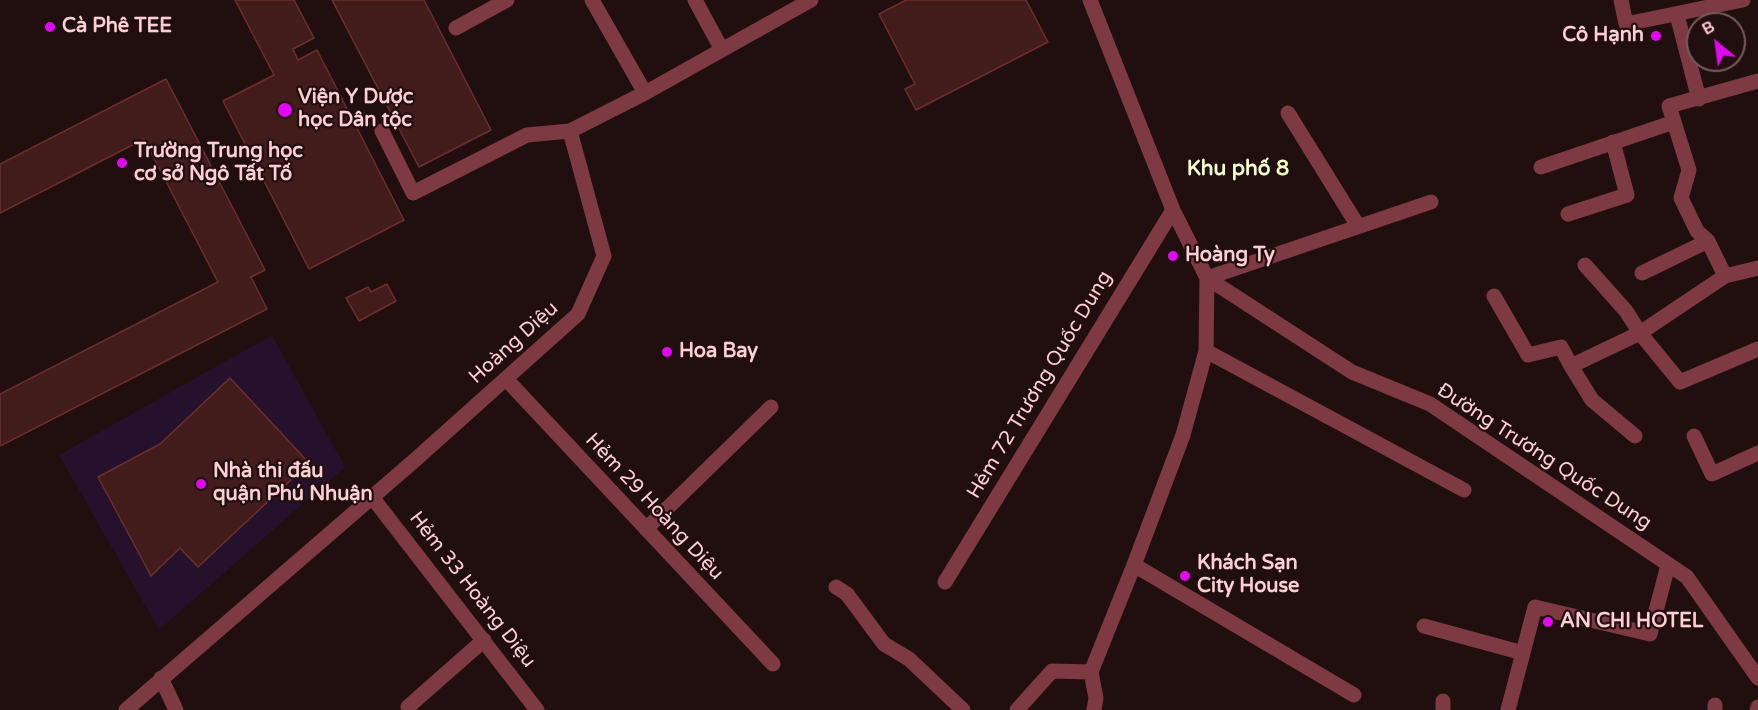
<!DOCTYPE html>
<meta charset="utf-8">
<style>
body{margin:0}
#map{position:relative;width:1758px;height:710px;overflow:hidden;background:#210e0e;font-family:"Varela Round",sans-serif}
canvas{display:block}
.north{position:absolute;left:1686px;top:12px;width:60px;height:60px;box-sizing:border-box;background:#210e0e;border:2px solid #795b5c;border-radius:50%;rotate:331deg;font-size:16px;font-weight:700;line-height:24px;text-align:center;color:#fdcfd2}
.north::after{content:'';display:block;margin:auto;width:21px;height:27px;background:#e108f1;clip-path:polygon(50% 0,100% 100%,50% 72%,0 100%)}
</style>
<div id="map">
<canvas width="1758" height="710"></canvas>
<div class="north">B</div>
</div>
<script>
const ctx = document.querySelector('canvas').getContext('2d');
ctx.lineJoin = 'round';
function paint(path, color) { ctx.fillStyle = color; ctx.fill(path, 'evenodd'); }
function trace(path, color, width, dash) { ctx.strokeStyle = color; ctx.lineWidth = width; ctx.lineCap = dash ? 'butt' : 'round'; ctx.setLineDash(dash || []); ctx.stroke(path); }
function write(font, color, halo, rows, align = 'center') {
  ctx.font = font + ' "Varela Round",sans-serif'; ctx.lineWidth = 4.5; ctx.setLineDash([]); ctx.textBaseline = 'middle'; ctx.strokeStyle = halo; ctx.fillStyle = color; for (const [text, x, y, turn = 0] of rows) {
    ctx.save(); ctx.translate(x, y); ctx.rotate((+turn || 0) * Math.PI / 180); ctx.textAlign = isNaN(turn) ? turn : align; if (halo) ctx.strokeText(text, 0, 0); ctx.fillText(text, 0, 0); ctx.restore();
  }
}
paint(new Path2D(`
 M272 335 345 467 159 630 59 455Z`), '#25112b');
const building = new Path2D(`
 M235 0H294L314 38 293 49 298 60 317 50 404 220 309 269 223 101 274 75Z
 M332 0H424L491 130 419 167Z
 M906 0H1026L1048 42 916 110 905 89 915 84 879 14Z
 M166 79 265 270 251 277 267 309 0 446V394L218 282 144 139 0 213V164Z
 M387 284 396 301 359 321 346 298 368 287 371 292Z
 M230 378 309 463 198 567 180 548 151 576 98 477 160 444Z`);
paint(building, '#411c1b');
trace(building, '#6c2f2d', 1.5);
trace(new Path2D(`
 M592 0 645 93
 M695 0 722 50
 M1090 0 1173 210 1207 278 1206 351 1183 435 1134 565 1091 672
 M1621 0 1626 24 1743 0
 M1677 15 1699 99
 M456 28 507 0
 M1288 113 1358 226
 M382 131 413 193 527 135 570 131
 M1541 167 1674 122
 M1568 214 1627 195 1613 142
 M1585 265 1626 311 1640 333 1680 382 1758 349
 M1642 273 1708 241
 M1725 276 1708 241 1697 231 1681 198 1689 170 1669 106 1758 81
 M1207 278 1352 372 1430 404 1687 577 1758 678
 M1207 278 1431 202
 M1494 296 1528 355 1561 347 1571 366 1640 333 1725 276 1758 268
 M1206 351 1464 490
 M1571 366 1592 400 1635 436
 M506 379 773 664
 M1694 436 1712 474 1758 453
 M372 497 537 710
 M646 529 771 407
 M1134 565 1354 695
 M945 582 1173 210
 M836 587 847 594 884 644 909 659 963 710
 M1424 626 1523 653
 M1091 672 1096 698 1094 710
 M161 678 176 710
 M408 707 484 640
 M126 710 415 460 578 314 604 256 570 131 645 93 811 0
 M1017 710 1052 671 1091 672
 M1443 710V701
 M1508 710 1535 607 1650 634 1668 565
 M1715 710V705
 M1757 710 1758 707`), '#7e3a43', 15);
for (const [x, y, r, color] of [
 [50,27,6,"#e108f1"],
 [1656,36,6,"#e108f1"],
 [285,110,8,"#e108f1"],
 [122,163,6,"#e108f1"],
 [1173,256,6,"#e108f1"],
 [667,352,6,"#e108f1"],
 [201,484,6,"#e108f1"],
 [1185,576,6,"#e108f1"],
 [1548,622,6,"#e108f1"]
]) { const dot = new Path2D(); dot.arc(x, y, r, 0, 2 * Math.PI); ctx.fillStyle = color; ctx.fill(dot); trace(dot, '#210e0e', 2); }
write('bold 20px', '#fdcfd2', '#210e0e', [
 ["Cà Phê TEE",62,27],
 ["Cô Hạnh",1644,36,"right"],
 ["Viện Y Dược",298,98],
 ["học Dân tộc",298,121],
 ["Trường Trung học",134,152],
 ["cơ sở Ngô Tất Tố",134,175],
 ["Hoàng Ty",1185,256],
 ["Hoa Bay",679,352],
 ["Nhà thi đấu",213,472],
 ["quận Phú Nhuận",213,495],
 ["Khách Sạn",1197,564],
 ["City House",1197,587],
 ["AN CHI HOTEL",1560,622]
], 'left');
write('20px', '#fdcfd2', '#210e0e', [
 ["Hoàng Diệu",514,343,-42],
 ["Hẻm 72 Trương Quốc Dung",1040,385,-59],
 ["Đường Trương Quốc Dung",1544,457,33],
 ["Hẻm 29 Hoàng Diệu",654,507,47],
 ["Hẻm 33 Hoàng Diệu",472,590,52]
]);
write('bold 21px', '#f5fed1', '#210e0e', [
 ["Khu phố 8",1238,169]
]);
</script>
